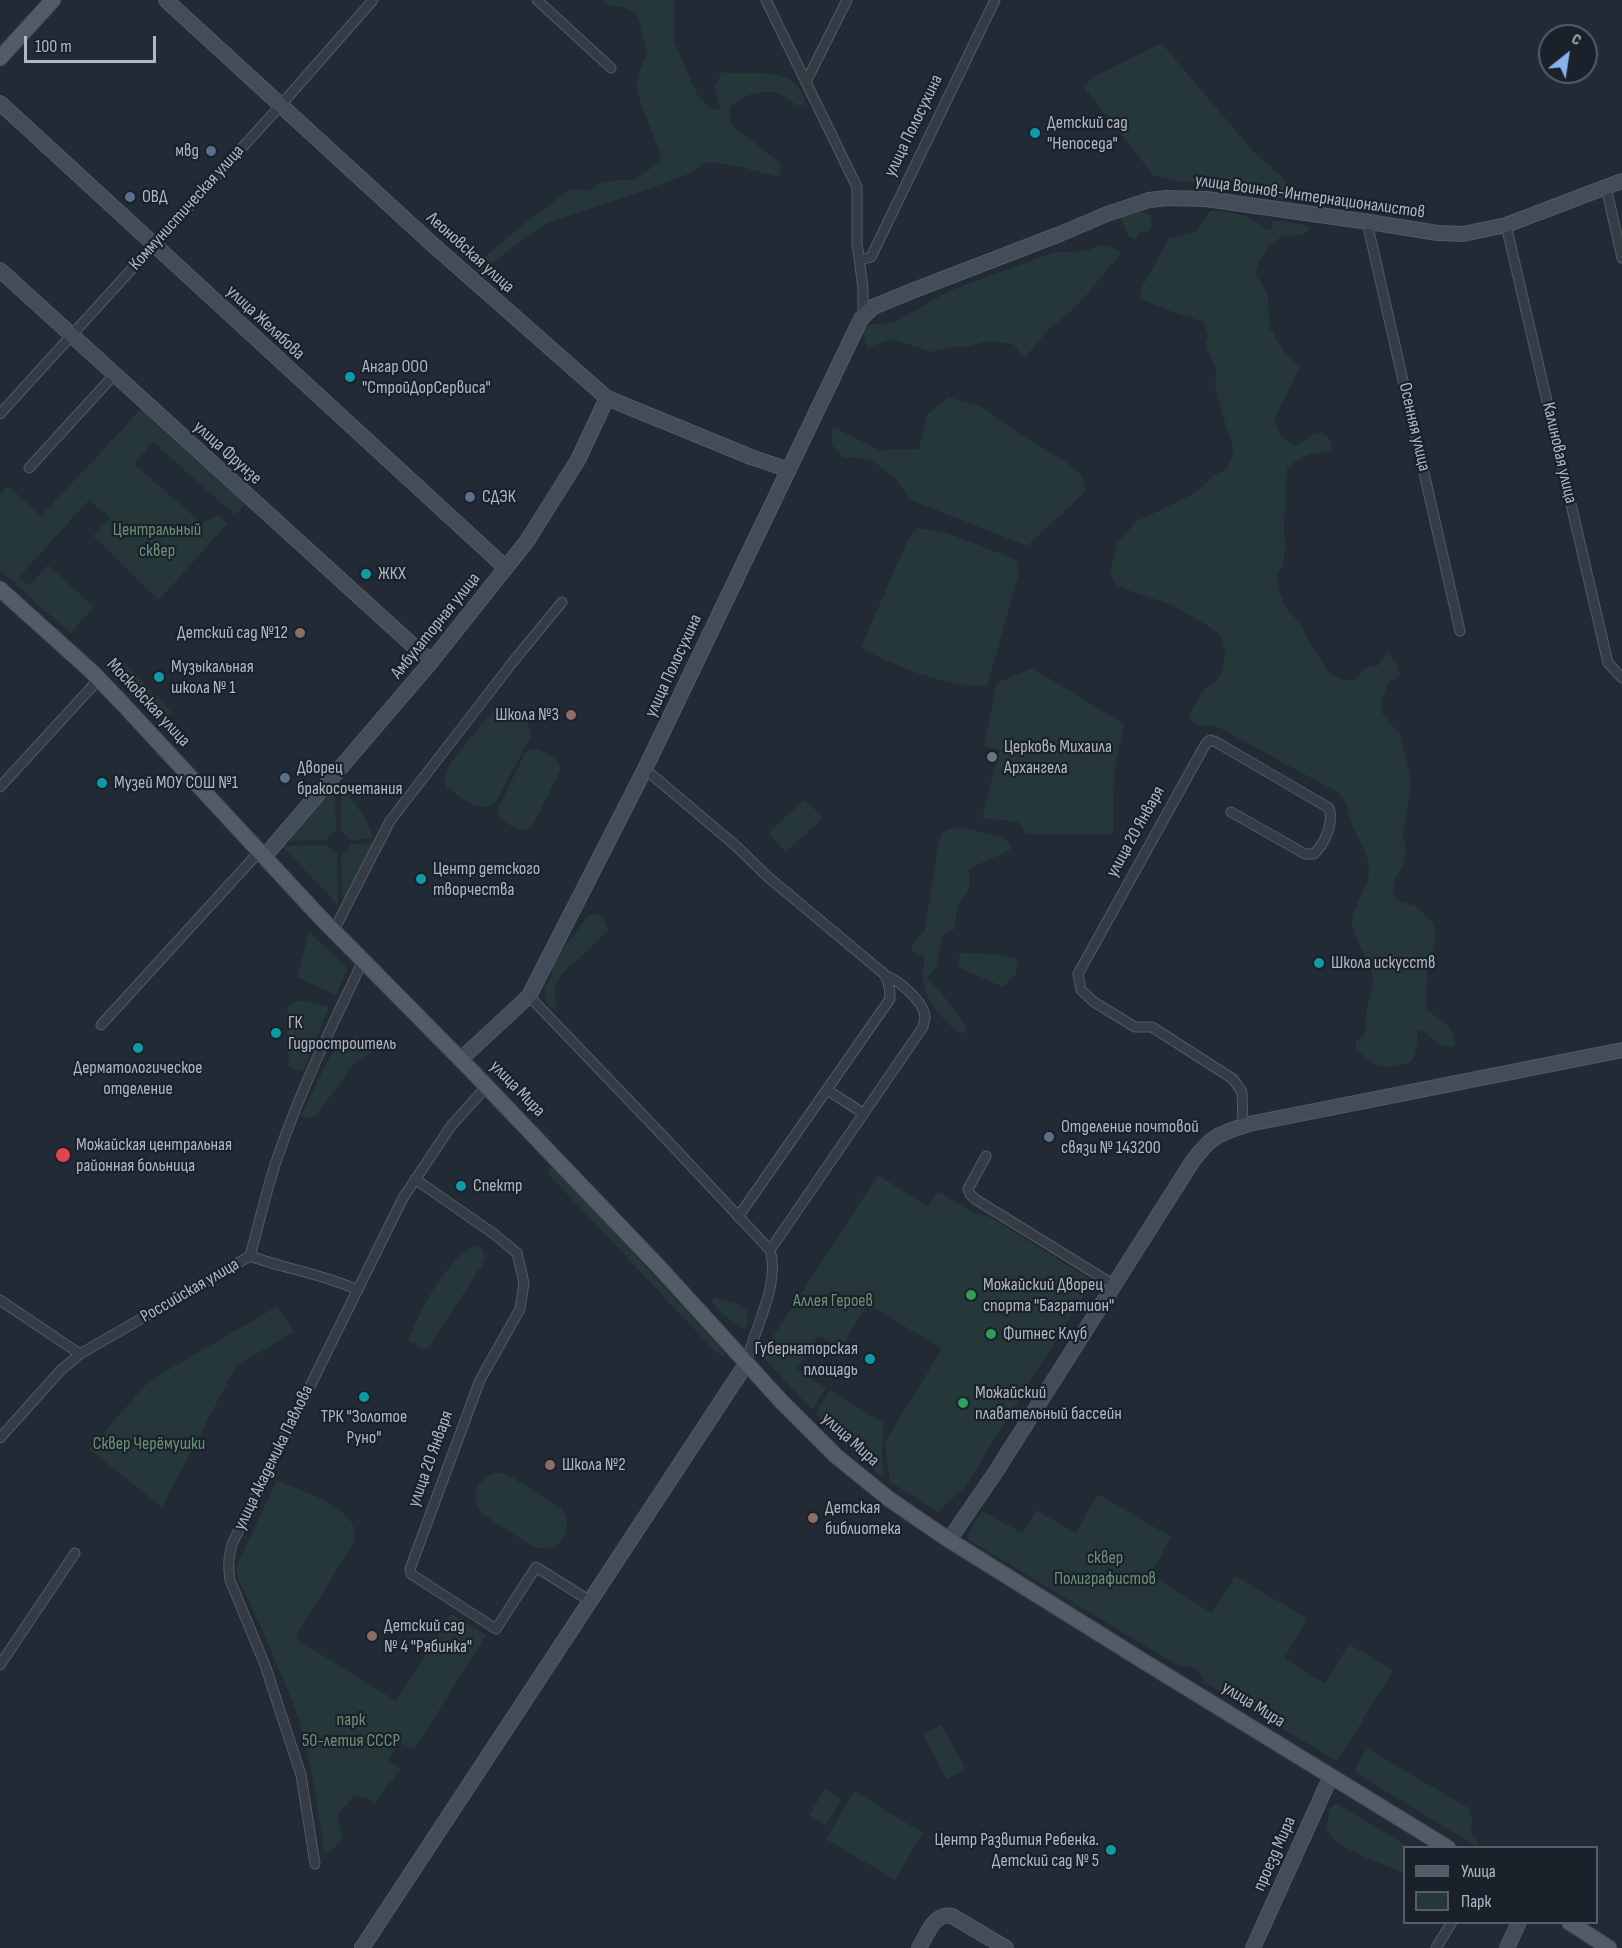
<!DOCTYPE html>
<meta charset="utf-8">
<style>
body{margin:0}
#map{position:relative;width:1622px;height:1948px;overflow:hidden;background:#222a36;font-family:"Sofia Sans Condensed",sans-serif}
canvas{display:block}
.legend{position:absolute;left:1403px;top:1846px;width:195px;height:78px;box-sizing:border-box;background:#1a212b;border:2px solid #565d68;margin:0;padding:8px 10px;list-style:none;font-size:18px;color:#afb7c3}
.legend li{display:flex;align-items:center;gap:12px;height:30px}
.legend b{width:30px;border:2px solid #565d68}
.north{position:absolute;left:1538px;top:24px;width:60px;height:60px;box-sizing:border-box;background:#1a212b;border:2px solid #565d68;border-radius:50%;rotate:30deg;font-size:16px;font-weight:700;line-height:24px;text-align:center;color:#afb7c3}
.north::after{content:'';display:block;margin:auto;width:21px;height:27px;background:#88b1ef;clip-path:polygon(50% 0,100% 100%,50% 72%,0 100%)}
.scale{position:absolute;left:24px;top:36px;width:132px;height:27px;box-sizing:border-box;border:3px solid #afb7c3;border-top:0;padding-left:8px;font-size:18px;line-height:21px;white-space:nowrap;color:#afb7c3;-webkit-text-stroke:4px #1a212b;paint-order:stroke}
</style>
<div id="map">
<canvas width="1622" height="1948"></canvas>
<ul class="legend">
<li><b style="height:8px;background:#535b67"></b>Улица</li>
<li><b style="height:16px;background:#253738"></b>Парк</li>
</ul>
<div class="north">С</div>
<div class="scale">100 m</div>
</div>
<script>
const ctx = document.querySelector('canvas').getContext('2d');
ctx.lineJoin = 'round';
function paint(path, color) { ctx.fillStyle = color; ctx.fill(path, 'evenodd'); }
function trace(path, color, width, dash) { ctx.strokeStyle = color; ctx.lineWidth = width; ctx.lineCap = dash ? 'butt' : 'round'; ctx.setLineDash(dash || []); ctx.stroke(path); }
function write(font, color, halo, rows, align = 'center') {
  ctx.font = font + ' "Sofia Sans Condensed",sans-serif'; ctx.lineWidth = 4.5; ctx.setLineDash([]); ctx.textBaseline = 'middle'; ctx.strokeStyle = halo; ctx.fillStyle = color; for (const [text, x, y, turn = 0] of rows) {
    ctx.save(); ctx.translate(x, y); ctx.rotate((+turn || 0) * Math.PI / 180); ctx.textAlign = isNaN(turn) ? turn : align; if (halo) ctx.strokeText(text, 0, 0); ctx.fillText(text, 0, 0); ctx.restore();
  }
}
paint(new Path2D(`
 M602 0H674V42L698 96 713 110 720 109 715 86 722 72C749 76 802 63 805 105H796C774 84 750 90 729 108L731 124 781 164 779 177 741 167 708 162 688 174 637 193 545 224 482 270H477L479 263 494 249 531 218 565 193 573 189 588 191 598 184 616 180H635L659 162 661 154 641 104 637 88 638 76 647 52 637 15 623 7 605 4Z
 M1161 43 1254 152 1282 177 1292 194 1291 202 1233 188 1180 181 1154 176 1083 86 1095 76Z
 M1141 211 1150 216 1152 225 1148 231 1139 233 1136 240 1128 236 1121 219 1125 216Z
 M1210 211C1230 211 1253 215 1267 230L1272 229V222L1276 220 1309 226V230L1303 235C1298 236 1293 235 1288 236 1270 237 1260 259 1255 274L1268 294 1269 327 1284 351 1299 367 1274 421 1281 437 1293 446 1303 442 1315 433H1323L1331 440V449C1324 453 1319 452 1311 454 1302 456 1294 463 1287 468L1284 525 1285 547 1283 565 1277 575 1279 590 1288 612 1299 621 1309 642 1330 674 1343 680 1354 681 1363 669 1377 666 1387 653 1397 663 1400 674 1387 685 1381 702 1383 715 1400 734 1410 776V791L1403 833 1406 853 1402 868 1395 879 1392 893 1400 902 1416 906 1433 923 1436 935 1427 974 1426 1010C1440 1019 1455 1026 1455 1045 1441 1050 1432 1038 1422 1030L1418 1032C1417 1039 1417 1053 1413 1059 1408 1065 1402 1064 1396 1066 1378 1070 1368 1061 1356 1048V1041L1365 1035C1366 1026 1366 1017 1367 1008 1368 999 1373 990 1373 981 1372 964 1351 934 1352 921 1353 907 1363 895 1367 882 1375 860 1358 842 1351 822 1346 808 1350 807 1339 793L1214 725H1199L1189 720 1190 712 1201 694 1207 686 1215 682 1222 672 1226 649 1220 636 1207 625 1172 605 1119 587 1111 577 1112 563 1117 542 1126 534 1135 522 1186 498 1202 487 1214 475 1225 470 1233 458 1232 443 1223 416 1215 387 1216 370 1206 344 1208 336 1204 322 1173 312 1141 299 1140 291 1169 238 1195 232Z
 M1098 246H1108L1122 252 1078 305 1048 330 1024 359 1013 344 987 341 965 347H950L932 352 892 339 867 348 863 332 869 325 895 322 951 290 1055 252 1086 251Z
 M948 397 981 406 1022 436 1063 460 1082 476 1086 491 1027 546 911 500 894 477 874 462 855 457 844 458 831 444 833 427 879 450 919 449 927 415Z
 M142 408 245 504 235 515 153 442 134 464 202 523 218 515 228 523 159 600 93 536 110 518 89 500 19 577 29 586 48 565 94 607 70 633 0 570V495L8 486 41 516Z
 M918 528 944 532 1017 560 1019 573 987 686C949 688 893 666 861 647L908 539Z
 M125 663 172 713 162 725 114 674Z
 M1032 668 1124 724 1114 772 1113 834H1026L1019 822 982 818 999 750 984 746 997 683Z
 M502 707C518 709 533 721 530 738L496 802C480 815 459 797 447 787 444 781 445 774 448 768 455 755 489 713 502 707Z
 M531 749C542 749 558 758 561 769L533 825C522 836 511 825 500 819L497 811 525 753Z
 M335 782 336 830 328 836 327 840 286 841Z
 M341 786 366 819 373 838 351 840 341 831Z
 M805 799 823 818 786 852 768 833Z
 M963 828 999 836 1010 843V850L969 869V889L957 908 955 929 943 934 936 968 927 978 943 995 968 1030 960 1034C945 1021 928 1005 924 985 922 977 924 965 924 956L911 951 914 942 925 930 939 840 943 832 950 829Z
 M374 843 343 905 341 854 348 850 351 844Z
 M327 845 333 852 337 853 338 905 282 846Z
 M598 914 604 920 608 931 560 976 554 990 557 1007 554 1009 549 1007 546 1001 544 988 552 975V967L561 951 589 915Z
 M309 932 347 969 336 995 297 977Z
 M960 953 997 954 1015 958 1017 963 1016 974 1003 987 962 969 958 964Z
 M296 1001H305L329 1007 304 1069 300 1071 294 1070 289 1065 287 1010 289 1005Z
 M356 1036 370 1045 372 1052 358 1060 350 1069 316 1116 307 1119 301 1116 330 1056 341 1041Z
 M549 1168H555L724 1352V1356L723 1357 713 1349 553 1179 548 1172Z
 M878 1175 928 1207 938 1191 971 1212 990 1217 1093 1281 964 1488 938 1512 890 1482 885 1442 942 1349 868 1304 840 1349 818 1335 797 1369 826 1388 812 1410 761 1355Z
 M472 1246 481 1248 486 1259 428 1348H420L408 1340C423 1306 441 1268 472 1246Z
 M713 1298 736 1303 746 1310 748 1323 744 1330 720 1312 712 1302Z
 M278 1306 294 1332 236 1366 162 1507 89 1449 149 1381Z
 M830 1390 883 1423 882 1463 884 1473 880 1475C857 1456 834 1437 816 1413Z
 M494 1473H503L510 1476 562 1509C576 1533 559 1555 532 1546L481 1513C471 1496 476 1481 494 1473Z
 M276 1482H281C300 1490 348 1506 354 1528 355 1532 354 1538 354 1542L295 1638 396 1701 451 1614 486 1635 414 1750 400 1742 388 1760 401 1769 374 1803 366 1797 355 1796 337 1814 343 1839 333 1850 324 1854C318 1808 312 1763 298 1718 285 1680 268 1644 252 1607 246 1592 235 1583 237 1565Z
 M1098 1494 1171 1537 1150 1575 1212 1613 1235 1576 1307 1618 1284 1659 1325 1683 1349 1644 1393 1670 1339 1759 1335 1760 1206 1683C1199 1670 1195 1665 1179 1666L969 1540 968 1534 982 1511 1022 1533 1036 1510 1075 1533Z
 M941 1725 966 1769 947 1779 923 1735Z
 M1368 1749 1470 1809 1472 1822 1471 1834 1478 1841 1477 1847 1361 1776 1354 1770 1364 1752Z
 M825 1789 842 1799 826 1825 809 1815Z
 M854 1791 923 1833 895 1880 826 1839Z
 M1336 1803 1409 1847 1404 1848V1873L1362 1856 1336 1842 1327 1831 1329 1809Z`), '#253738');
const street = new Path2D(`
 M537 0 611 68
 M766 0 857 187V243L863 288V315
 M806 82 847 0
 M1606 187 1622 258
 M1369 222V231L1460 631
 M1506 225 1608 663 1622 678
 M860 260 871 257 995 0
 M0 414 280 106 373 0
 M29 468 114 375
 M644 771 652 775 735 845 768 877 883 973C889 979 890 991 890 999L738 1217
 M0 787 99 679
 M1231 812 1305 854H1314C1325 843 1334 823 1329 808L1216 742 1210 740 1205 745 1078 974 1081 990 1094 1002 1135 1027H1152L1233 1079 1242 1092 1243 1126
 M334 930 390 821 512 663 562 602
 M529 996 665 1138 770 1250C781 1284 753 1331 746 1364
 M101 1025 259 852
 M827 1090 863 1113
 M986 1156 968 1189 970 1194 975 1199 1114 1285
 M415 1179 494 1234 517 1253 524 1283 520 1309 480 1380 410 1569 411 1574 496 1629 536 1567 590 1601
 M770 1250 923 1027C923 1025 925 1019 925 1017 924 1002 899 980 886 976
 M250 1256C286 1269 323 1274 358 1290
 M0 1300 80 1354
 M0 1438 60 1371 80 1354 250 1256C259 1224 266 1191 277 1159 300 1091 332 1025 363 961
 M0 1665 75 1553
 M315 1864 301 1775 265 1665 230 1580C228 1566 228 1556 233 1542L403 1198 451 1126 487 1086
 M1436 1948 1452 1922`);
const secondary = new Path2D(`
 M166 0 431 243 607 398 751 457 789 470
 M0 103 506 568
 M0 270 431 662
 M264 857 431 662 527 541 578 460 607 398
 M461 1059 529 996 644 771 861 319 873 307 912 291 1060 234 1107 214 1149 200 1167 198 1206 199 1369 222 1438 233 1463 234 1506 225 1622 181
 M949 1540 995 1473 1192 1162C1211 1136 1218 1134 1249 1124L1622 1050
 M362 1948 746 1364
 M919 1948C927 1935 934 1912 952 1916L1006 1948
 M1253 1948 1331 1776
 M1507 1948 1519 1922`);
const primary = new Path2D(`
 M0 58 53 0
 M0 589 91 671 121 702 320 917 471 1070 660 1268 781 1401 836 1456 889 1499 949 1540 1148 1664 1448 1848
 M1569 1922 1609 1948`);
trace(street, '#525a64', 11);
trace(secondary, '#525a64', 16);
trace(primary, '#3e4550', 17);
trace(street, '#353c46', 9);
trace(secondary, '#434c59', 14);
trace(primary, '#535b67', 15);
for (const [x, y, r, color] of [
 [1035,133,6,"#0f9aa8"],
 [211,151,6,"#5c6f8a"],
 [130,197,6,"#5c6f8a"],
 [350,377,6,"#0f9aa8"],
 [470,497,6,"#5c6f8a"],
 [366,574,6,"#0f9aa8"],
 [300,633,6,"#8d6e63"],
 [159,677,6,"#0f9aa8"],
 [571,715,6,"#8d6e63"],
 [992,757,6,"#6b7280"],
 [285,778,6,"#5c6f8a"],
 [102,783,6,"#0f9aa8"],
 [421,879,6,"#0f9aa8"],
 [1319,963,6,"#0f9aa8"],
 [276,1033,6,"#0f9aa8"],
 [138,1048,6,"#0f9aa8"],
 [1049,1137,6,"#5c6f8a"],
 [63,1155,8,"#e0444e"],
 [461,1186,6,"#0f9aa8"],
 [971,1295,6,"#2e9e5b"],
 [991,1334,6,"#2e9e5b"],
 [870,1359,6,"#0f9aa8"],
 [364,1397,6,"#0f9aa8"],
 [963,1403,6,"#2e9e5b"],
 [550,1465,6,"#8d6e63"],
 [813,1518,6,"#8d6e63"],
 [372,1636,6,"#8d6e63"],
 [1111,1850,6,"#0f9aa8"]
]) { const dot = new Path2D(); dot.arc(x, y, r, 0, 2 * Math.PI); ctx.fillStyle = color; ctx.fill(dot); trace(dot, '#1a212b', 2); }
write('18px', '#afb7c3', '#1a212b', [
 ["Детский сад",1047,123],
 ["\"Непоседа\"",1047,144],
 ["мвд",199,151,"right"],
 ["ОВД",142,197],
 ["Ангар ООО",362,367],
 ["\"СтройДорСервиса\"",362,388],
 ["СДЭК",482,497],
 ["ЖКХ",378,574],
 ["Детский сад №12",288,633,"right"],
 ["Музыкальная",171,667],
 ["школа № 1",171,688],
 ["Школа №3",559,715,"right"],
 ["Церковь Михаила",1004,747],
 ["Архангела",1004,768],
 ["Дворец",297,768],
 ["бракосочетания",297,789],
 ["Музей МОУ СОШ №1",114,783],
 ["Центр детского",433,869],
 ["творчества",433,890],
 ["Школа искусств",1331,963],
 ["ГК",288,1023],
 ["Гидростроитель",288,1044],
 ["Дерматологическое",138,1068,"center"],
 ["отделение",138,1089,"center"],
 ["Отделение почтовой",1061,1127],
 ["связи № 143200",1061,1148],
 ["Можайская центральная",76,1145],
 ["районная больница",76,1166],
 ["Спектр",473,1186],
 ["Можайский Дворец",983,1285],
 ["спорта \"Багратион\"",983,1306],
 ["Фитнес Клуб",1003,1334],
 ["Губернаторская",858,1349,"right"],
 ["площадь",858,1370,"right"],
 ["Можайский",975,1393],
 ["плавательный бассейн",975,1414],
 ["ТРК \"Золотое",364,1417,"center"],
 ["Руно\"",364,1438,"center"],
 ["Школа №2",562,1465],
 ["Детская",825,1508],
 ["библиотека",825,1529],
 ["Детский сад",384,1626],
 ["№ 4 \"Рябинка\"",384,1647],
 ["Центр Развития Ребенка.",1099,1840,"right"],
 ["Детский сад № 5",1099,1861,"right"]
], 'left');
write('18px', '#afb7c3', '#1a212b', [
 ["улица Полосухина",914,126,-64],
 ["улица Воинов-Интернационалистов",1310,197,8],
 ["Коммунистическая улица",187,208,-48],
 ["Леоновская улица",470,253,42],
 ["улица Желябова",265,323,43],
 ["Осенняя улица",1414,427,77],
 ["улица Фрунзе",227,453,42],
 ["Калиновая улица",1559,453,77],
 ["Амбулаторная улица",436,626,-51],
 ["улица Полосухина",674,666,-65],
 ["Московская улица",148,703,47],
 ["улица 20 Января",1136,832,-61],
 ["улица Мира",517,1089,46],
 ["Российская улица",190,1291,-30],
 ["улица Мира",850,1440,42],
 ["улица Академика Павлова",274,1458,-64],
 ["улица 20 Января",431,1459,-70],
 ["улица Мира",1253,1705,32],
 ["проезд Мира",1275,1854,-66]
]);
write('18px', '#699272', '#1a212b', [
 ["Центральный",157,530],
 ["сквер",157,551],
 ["Аллея Героев",833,1301],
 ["Сквер Черёмушки",149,1444],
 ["сквер",1105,1558],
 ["Полиграфистов",1105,1579],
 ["парк",351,1720],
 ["50-летия СССР",351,1741]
]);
</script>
